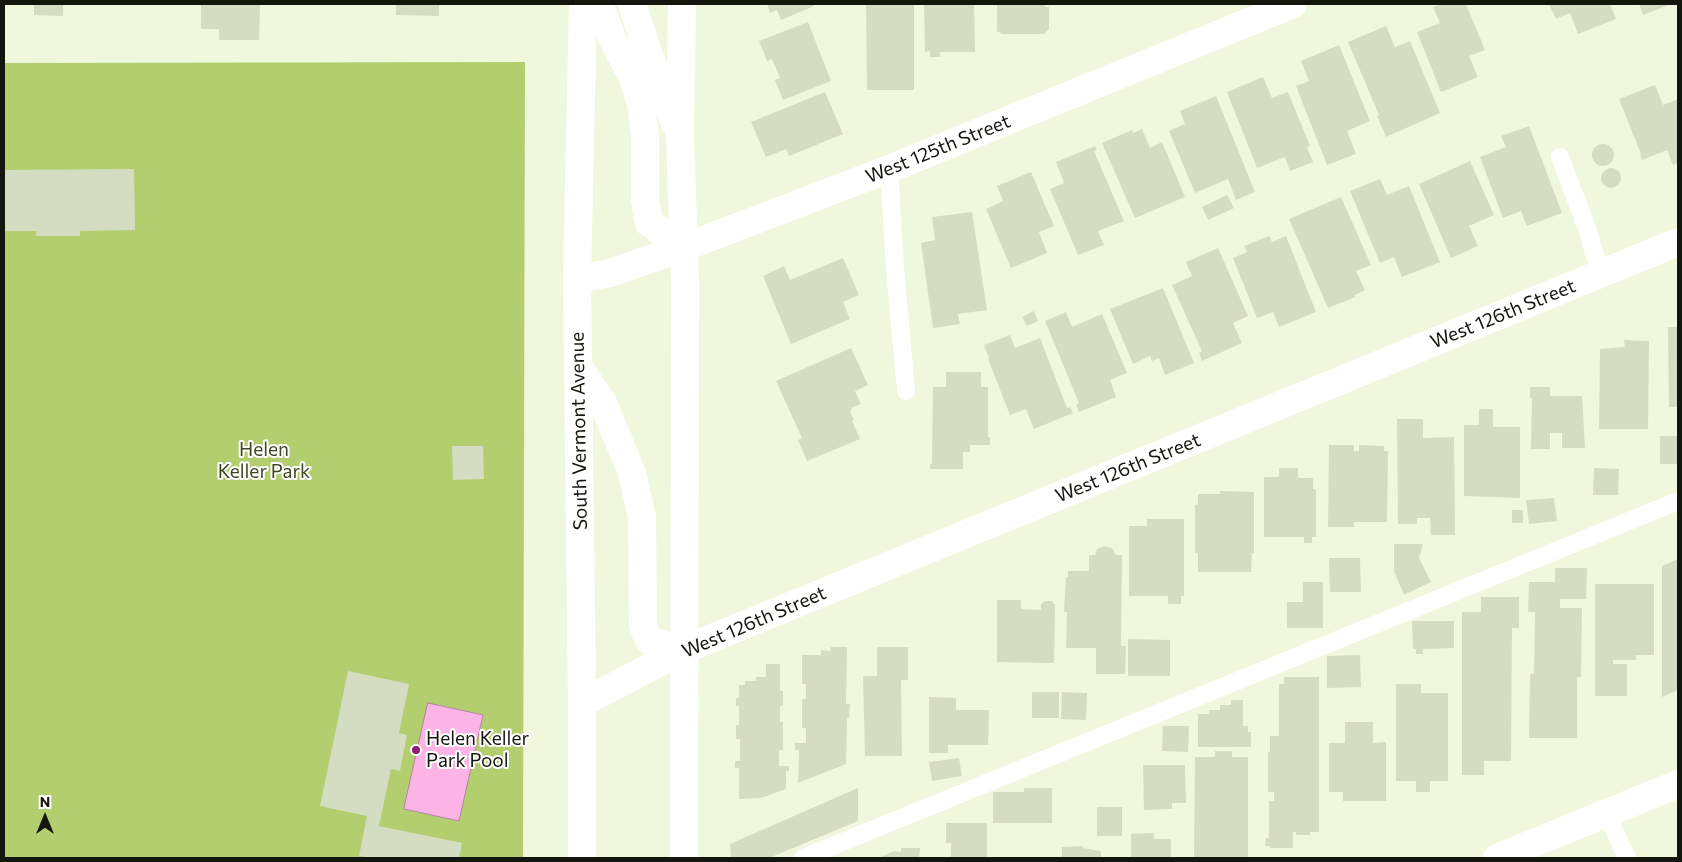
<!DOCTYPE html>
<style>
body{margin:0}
#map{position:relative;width:1682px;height:862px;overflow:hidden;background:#eff8dd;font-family:Commissioner,sans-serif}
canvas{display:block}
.frame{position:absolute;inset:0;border:5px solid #13160c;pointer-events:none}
.north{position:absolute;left:20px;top:792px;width:50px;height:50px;-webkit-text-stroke:4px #fff;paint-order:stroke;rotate:0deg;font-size:14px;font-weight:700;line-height:20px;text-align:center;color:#13160c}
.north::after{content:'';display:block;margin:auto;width:18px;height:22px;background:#13160c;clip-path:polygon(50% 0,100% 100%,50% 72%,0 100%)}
</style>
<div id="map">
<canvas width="1682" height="862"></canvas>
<div class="frame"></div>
<div class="north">N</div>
</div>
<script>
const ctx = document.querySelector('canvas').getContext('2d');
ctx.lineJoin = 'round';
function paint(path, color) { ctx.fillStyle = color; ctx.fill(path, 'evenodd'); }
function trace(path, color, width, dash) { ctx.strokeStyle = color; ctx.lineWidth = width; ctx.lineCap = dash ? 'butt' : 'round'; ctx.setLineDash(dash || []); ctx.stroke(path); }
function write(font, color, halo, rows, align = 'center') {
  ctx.font = font + ' Commissioner,sans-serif'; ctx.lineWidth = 4; ctx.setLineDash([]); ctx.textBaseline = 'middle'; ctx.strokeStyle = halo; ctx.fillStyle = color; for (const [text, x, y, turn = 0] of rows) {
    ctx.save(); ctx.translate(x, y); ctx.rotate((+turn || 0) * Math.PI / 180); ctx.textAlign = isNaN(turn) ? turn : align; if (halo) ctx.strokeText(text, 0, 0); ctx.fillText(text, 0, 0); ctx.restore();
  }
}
paint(new Path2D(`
 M525 62 523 858H4V63Z`), '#b3ce6e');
const water = new Path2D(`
 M428 703 483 715 459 821 404 809Z`);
paint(water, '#fcb4e6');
trace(water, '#b685a5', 1);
paint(new Path2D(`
 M34 4H63V16L34 15Z
 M201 4H260L259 40H219V29H201Z
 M396 4H439V16L396 15Z
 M767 4H814V6L781 20 777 10 770 13Z
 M869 4H914V90H867L866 5Z
 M924 4H974L975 52H940V57H930V51L925 52Z
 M997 4H1045V7H1049V29L1044 34H1002L997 31Z
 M1442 4H1466L1485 50 1469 56 1478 77 1441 92 1417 32 1440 23 1433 7Z
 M1549 4H1610L1616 19 1578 34 1570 13 1556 19Z
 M1639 4H1671L1643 15Z
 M808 22 831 81 783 100 775 80 780 78 772 59 767 61 759 41Z
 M1386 26 1395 47 1410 41 1440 113 1386 137 1377 116 1379 115 1348 42Z
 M1339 45 1370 121 1347 131 1356 154 1327 165 1296 86 1309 81 1301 61Z
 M1263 77 1272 98 1288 92 1310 146 1307 147 1313 162 1290 171 1285 157 1257 168 1227 92Z
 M1655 85 1663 105 1678 99V163L1673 165 1667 150 1642 160 1640 155 1641 154 1619 99Z
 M825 92 843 134 789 156 786 149 766 157 751 122Z
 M1216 96 1255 192 1236 200 1228 179 1195 193 1169 131 1185 124 1180 111Z
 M1529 126 1562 213 1527 226 1521 211 1503 218 1480 157 1506 147 1501 136Z
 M1142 129 1150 148 1162 142 1185 197 1135 218 1102 143 1132 130 1133 133Z
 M1592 155a11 11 0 1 1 22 0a11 11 0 1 1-22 0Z
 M1095 146 1097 150 1094 151 1124 221 1098 231 1104 245 1078 255 1050 189 1064 183 1056 162Z
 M1470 161 1494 215 1469 226 1478 246 1451 258 1419 184Z
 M1601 178a10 10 0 1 1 20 0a10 10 0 1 1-20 0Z
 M134 169 135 230 80 231V236H36V231H4V170Z
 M1031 172 1054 226 1039 232 1047 253 1011 268 986 209 1003 201 997 186Z
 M1380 179 1387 195 1409 186 1440 262 1402 277 1394 257 1380 263 1350 191Z
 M1227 195 1234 208 1208 220 1202 207Z
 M1341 197 1371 265 1356 271 1365 290 1355 295V297L1328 308 1289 219Z
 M972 212 987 310 958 314 960 324 933 328 921 243 935 240 932 217Z
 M1269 236 1272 242 1286 236 1316 312 1279 327 1273 312 1257 318 1233 258 1247 252 1244 246Z
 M1218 248 1248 316 1233 323 1242 343 1202 361 1199 353 1202 351 1172 285 1192 276 1186 262Z
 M843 258 859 295 843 302 850 319 791 344 763 276 784 266 790 280Z
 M1163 288 1194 363 1165 375 1159 358 1152 361 1150 356 1133 364 1110 309Z
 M1034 311 1038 321 1027 326 1022 317Z
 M1066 312 1072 327 1102 314 1127 373 1110 380 1116 397 1079 412 1076 405 1079 403 1045 321Z
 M1668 327H1678V407H1669Z
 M1010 335 1015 348 1040 338 1067 408 1070 407 1073 413 1034 429 1026 409 1010 415 988 359 989 358 984 345Z
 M1624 340 1649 341 1648 429H1599L1600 349 1625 347Z
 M851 348 868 385 855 391 861 404 851 408 852 410 850 411 854 420 852 421 860 439 807 461 798 440 802 438 776 381Z
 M946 372H981V387H988V437H990V445H970V452H963V469H930V464H932L933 387H946Z
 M1530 387H1550V396H1582L1585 448H1562V433H1550V449H1531L1532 398H1530Z
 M1479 409H1493V427H1520V498L1464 496V425H1479Z
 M1397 419H1423V438L1454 437 1455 535H1431L1430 518H1417V524H1398Z
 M1660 436H1678V464H1660Z
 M1329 445H1354V451H1359V445L1384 446V451H1388L1387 522H1354V527H1328Z
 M452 446H483L484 479 453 480Z
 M1279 468H1298V478H1313V489H1316V537H1312V543H1304V537H1264V477H1279Z
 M1594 468 1619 469 1618 495H1593Z
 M1220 491 1254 492V553H1252L1251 572H1198V553H1195V505H1198V494H1220Z
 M1554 498 1557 521 1529 524 1526 500Z
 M1512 510H1523V523H1512Z
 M1147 519H1184V596H1181V604H1168V596H1129V526H1147Z
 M1394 544H1423L1419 558 1431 582 1404 595 1394 571Z
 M1104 546 1112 548 1116 555H1122L1121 646H1126L1125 674H1096V648H1066L1067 612H1064L1066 577H1068V571H1089V555H1095L1097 549Z
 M1329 558H1360L1361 592H1330Z
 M1678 559V690L1662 697V566Z
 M1555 568H1587L1586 599H1560V608H1582L1581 677H1577V738H1529L1530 674H1534L1535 612H1528L1529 582H1555Z
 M1303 582H1323V628H1287V602H1303Z
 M1595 584H1654V655H1636V660H1613V664H1627V696H1595Z
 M1481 597H1519V628H1512L1511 761H1484V775H1462V612H1481Z
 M997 600H1021V609L1041 610V604L1045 601H1052L1055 605 1054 663 997 662Z
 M1412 621H1454V648L1423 649V654H1416V649H1413Z
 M1128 639 1170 640V676H1128Z
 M831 647H847L846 704H850L849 718H847L846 764 798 783 799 750H795V743H806V728H802V699H806V684H802V655H821V650L830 651Z
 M877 647H908V680H901L902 756H865L863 676H877Z
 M1360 655 1361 687 1327 688V656Z
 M766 664H780V691H783V706H780V722H783V750H779V766H789V771H786V789L761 798 739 799V768H735V761H740V739H736V725H739V706H736V698H739V685H745V681H756V677H766Z
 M348 671 409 684 399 733 407 735 400 771 391 769 379 826 462 843 459 858H372L359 856 367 816 320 806Z
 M1284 677H1319V832H1310V835H1296V832H1293V848H1270V846H1265L1266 838H1269V801H1274V792H1268V752H1270V736H1279V684H1284Z
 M1396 684H1421V693H1448V781H1430V792H1416V781H1396Z
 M1032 692H1059V718H1032Z
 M1062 692 1087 693 1086 720 1061 719Z
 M929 697 956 698V710H989L988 745H948V753H929Z
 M1231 700H1243V726H1248V732H1251V747H1198V714H1209V710H1220V705H1231Z
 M1345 722H1373V743L1386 742V801H1343V792H1329V743H1345Z
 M1163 726H1189L1188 752 1162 751Z
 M1215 751H1232V757H1248V858H1194L1195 757H1215Z
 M959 758 962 776 932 781 929 762Z
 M1143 765H1185L1186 803H1172V809L1144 810Z
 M858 788V821L769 858H731L730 844Z
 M1024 788H1052V823H993V792H1024Z
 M1097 807H1122V836H1097Z
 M946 823H987V858H951V843H946Z
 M1154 833V839H1171V858H1131V834Z
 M1083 846V848L1101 851V858H1062V847Z
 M901 848H920L919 858H879L894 851 901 852Z`), '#d4ddc2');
trace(new Path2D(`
 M1560 157 1588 231 1600 274
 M889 169 895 268 906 391
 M1606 813 1627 858
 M803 858 1678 501`), '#fff', 18);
trace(new Path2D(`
 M577 279 610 273 685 247 889 169 1293 4
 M582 703 683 650 1678 242`), '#fff', 28);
trace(new Path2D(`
 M1497 858 1678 784`), '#fff', 28);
trace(new Path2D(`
 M599 4 612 38 633 78 641 104 645 136V200L649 223 685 247
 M632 4 648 52 675 123
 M682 4 680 136 685 282 684 858
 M578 366 603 403 632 473 642 517 643 625 649 640 683 650
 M582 858V703L577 279 583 4`), '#fff', 28);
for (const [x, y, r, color] of [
 [416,750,5,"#8f1777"]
]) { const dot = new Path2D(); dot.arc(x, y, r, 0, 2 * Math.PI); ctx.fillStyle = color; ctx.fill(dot); trace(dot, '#fff', 2); }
write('19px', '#13160c', '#fff', [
 ["West 125th Street",938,149,-22],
 ["West 126th Street",1503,314,-22],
 ["South Vermont Avenue",579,431,-91],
 ["West 126th Street",1128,468,-22],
 ["West 126th Street",754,622,-23]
]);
write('19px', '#3b471e', '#fff', [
 ["Helen",264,450],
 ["Keller Park",264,472]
]);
write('19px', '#13160c', '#fff', [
 ["Helen Keller",426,739],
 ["Park Pool",426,761]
], 'left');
</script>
